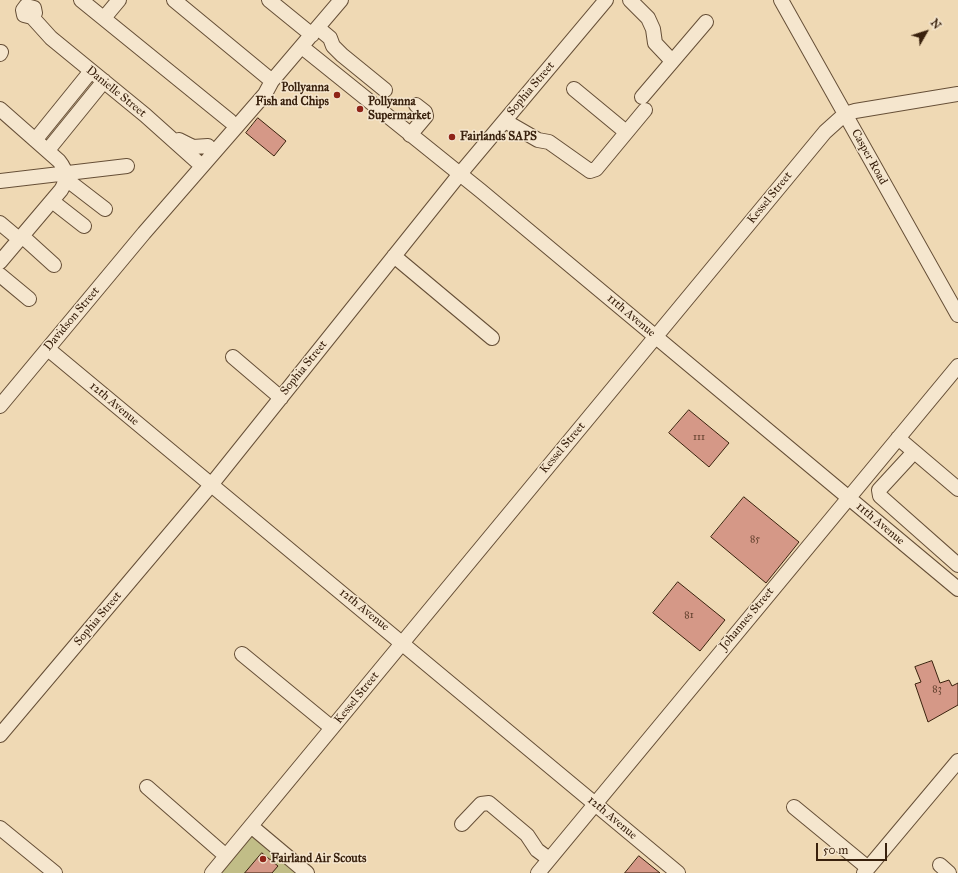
<!DOCTYPE html>
<style>
body{margin:0}
#map{position:relative;width:958px;height:873px;overflow:hidden;background:#efd9b4;font-family:"IM FELL Great Primer",serif}
canvas{display:block}
.north{position:absolute;left:906px;top:12px;width:40px;height:40px;-webkit-text-stroke:3px #f5e6ce;paint-order:stroke;rotate:51deg;font-size:11px;font-weight:700;line-height:16px;text-align:center;color:#39210d}
.north::after{content:'';display:block;margin:auto;width:14px;height:18px;background:#39210d;clip-path:polygon(50% 0,100% 100%,50% 72%,0 100%)}
.scale{position:absolute;left:816px;top:843px;width:71px;height:18px;box-sizing:border-box;border:2px solid #39210d;border-top:0;padding-left:5px;font-size:12px;line-height:14px;white-space:nowrap;color:#39210d;-webkit-text-stroke:3px #f5e6ce;paint-order:stroke}
</style>
<div id="map">
<canvas width="958" height="873"></canvas>
<div class="north">N</div>
<div class="scale">50 m</div>
</div>
<script>
const ctx = document.querySelector('canvas').getContext('2d');
ctx.lineJoin = 'round';
function paint(path, color) { ctx.fillStyle = color; ctx.fill(path, 'evenodd'); }
function trace(path, color, width, dash) { ctx.strokeStyle = color; ctx.lineWidth = width; ctx.lineCap = dash ? 'butt' : 'round'; ctx.setLineDash(dash || []); ctx.stroke(path); }
function write(font, color, halo, rows, align = 'center') {
  ctx.font = font + ' "IM FELL Great Primer",serif'; ctx.lineWidth = 3; ctx.setLineDash([]); ctx.textBaseline = 'middle'; ctx.strokeStyle = halo; ctx.fillStyle = color; for (const [text, x, y, turn = 0] of rows) {
    ctx.save(); ctx.translate(x, y); ctx.rotate((+turn || 0) * Math.PI / 180); ctx.textAlign = isNaN(turn) ? turn : align; if (halo) ctx.strokeText(text, 0, 0); ctx.fillText(text, 0, 0); ctx.restore();
  }
}
paint(new Path2D(`
 M255 830 304 873H222Z`), '#c1bd87');
const building = new Path2D(`
 M258 118 286 141 274 156 246 133Z
 M689 410 729 443 709 467 669 433Z
 M744 497 799 542 766 583 711 537Z
 M678 582 725 620 700 651 653 613Z
 M932 661 940 683 949 680 952 686 958 683V705L928 722 915 684 921 682 915 667Z
 M262 853 278 866 272 873H245Z
 M639 856 660 873H625Z`);
paint(building, '#d59887');
trace(building, '#39210d', 1);
const minor = new Path2D(`
 M81 0 230 121
 M174 0 272 81
 M269 0 312 35
 M630 0 648 18 653 29 655 43 672 61
 M781 0 958 315
 M32 17 35 13 34 8 26 6 23 10 24 15 32 17 51 38 145 115 202 166
 M104 18 119 0
 M318 28 330 38 333 46 342 55 385 90
 M302 47 481 191 958 589
 M0 54 1 52
 M574 89 626 132
 M642 97 706 22
 M0 109 59 161C67 171 68 179 61 190L0 262
 M505 121 538 140 549 142 590 171 596 169 645 110
 M410 135 426 116 425 112 416 105
 M36 139 91 71
 M179 140 193 147 208 146
 M48 150 104 81
 M66 179 105 209
 M0 181 127 166
 M52 201 84 226
 M0 223 19 239
 M22 236 54 265
 M394 256 492 338
 M0 275 29 299
 M48 349 678 873
 M233 357 281 398
 M0 406 144 233 265 94 272 81 341 0
 M898 438 958 489
 M914 452 879 490 880 496 958 565
 M242 654 332 728
 M0 735 211 485 459 175 606 0
 M147 787 226 856
 M794 807 868 868
 M462 824 481 804 489 803 527 835 537 850 549 859
 M251 826 307 873
 M0 828 55 873
 M940 865 949 873
 M212 873 825 132 845 114 855 111 958 94
 M538 873 958 366
 M864 873 958 761`);
trace(minor, '#664f37', 16);
trace(minor, '#f5e6ce', 14);
for (const [x, y, r, color] of [
 [337,95,4,"#8f2418"],
 [360,109,4,"#8f2418"],
 [452,137,4,"#8f2418"],
 [263,859,4,"#8f2418"]
]) { const dot = new Path2D(); dot.arc(x, y, r, 0, 2 * Math.PI); ctx.fillStyle = color; ctx.fill(dot); trace(dot, '#f5e6ce', 1.5); }
write('10px', '#603f2c', null, [
 ["111",699,438],
 ["85",755,540],
 ["81",689,616],
 ["83",937,690]
]);
write('bold 12px', '#39210d', '#f5e6ce', [
 ["Pollyanna",329,88,"right"],
 ["Fish and Chips",329,102,"right"],
 ["Pollyanna",368,102],
 ["Supermarket",368,116],
 ["Fairlands SAPS",460,137],
 ["Fairland Air Scouts",271,859]
], 'left');
write('12px', '#39210d', '#f5e6ce', [
 ["Sophia Street",531,89,-50],
 ["Danielle Street",116,92,39],
 ["Casper Road",869,157,61],
 ["Kessel Street",770,198,-51],
 ["11th Avenue",631,316,40],
 ["Davidson Street",72,319,-50],
 ["Sophia Street",304,368,-51],
 ["12th Avenue",114,404,40],
 ["Kessel Street",563,448,-50],
 ["11th Avenue",880,524,40],
 ["12th Avenue",364,610,39],
 ["Sophia Street",98,619,-50],
 ["Johannes Street",747,619,-50],
 ["Kessel Street",357,698,-51],
 ["12th Avenue",612,818,40]
]);
</script>
